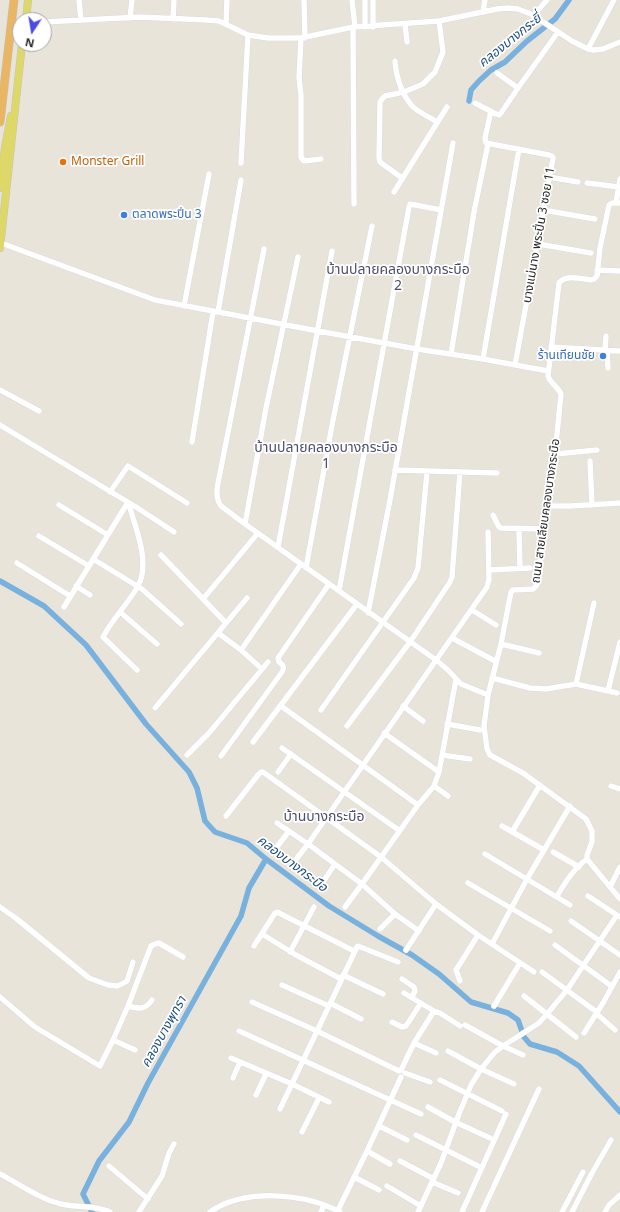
<!DOCTYPE html>
<meta charset="utf-8">
<style>
body{margin:0}
#map{position:relative;width:620px;height:1212px;overflow:hidden;background:#e8e4d9;font-family:"Noto Sans",sans-serif}
canvas{display:block}
.north{position:absolute;left:12px;top:12px;width:40px;height:40px;box-sizing:border-box;background:#fff;border:1px solid #a9a9a9;border-radius:50%;rotate:192deg;font-size:11px;font-weight:700;line-height:16px;text-align:center;color:#272727}
.north::after{content:'';display:block;margin:auto;width:14px;height:18px;background:#4c4ce2;clip-path:polygon(50% 0,100% 100%,50% 72%,0 100%)}
</style>
<div id="map">
<canvas width="620" height="1212"></canvas>
<div class="north">N</div>
</div>
<script>
const ctx = document.querySelector('canvas').getContext('2d');
ctx.lineJoin = 'round';
function trace(path, color, width, dash) { ctx.strokeStyle = color; ctx.lineWidth = width; ctx.lineCap = dash ? 'butt' : 'round'; ctx.setLineDash(dash || []); ctx.stroke(path); }
function write(font, color, halo, rows, align = 'center') {
  ctx.font = font + ' "Noto Sans","Noto Sans Thai",sans-serif'; ctx.lineWidth = 3.5; ctx.setLineDash([]); ctx.textBaseline = 'middle'; ctx.strokeStyle = halo; ctx.fillStyle = color; for (const [text, x, y, turn = 0] of rows) {
    ctx.save(); ctx.translate(x, y); ctx.rotate((+turn || 0) * Math.PI / 180); ctx.textAlign = isNaN(turn) ? turn : align; if (halo) ctx.strokeText(text, 0, 0); ctx.fillText(text, 0, 0); ctx.restore();
  }
}
trace(new Path2D(`
 M469 101 471 90 479 81 491 70 505 62 527 41 555 19 569 0
 M0 581 44 606 86 645 146 724 189 772 197 788 205 821 215 832 247 843 266 859 329 906 378 936 412 955 439 974 471 1002 508 1013 518 1020 524 1037 530 1044 557 1052 579 1066 620 1112
 M92 1212 83 1194 99 1161 129 1122 148 1083 241 916 249 888 266 859`), '#78b0de', 5.5);
const minor = new Path2D(`
 M79 0 81 20
 M304 0 305 38
 M352 0 355 27
 M483 12 485 0
 M533 16 547 0
 M130 18 132 0
 M173 19 174 0
 M44 22 140 17 207 20 219 21 248 35 268 38H301L353 27 439 21 497 9 508 8 518 9 531 14 572 41 588 49 593 50 603 49 620 42
 M226 24 227 0
 M405 24 407 42
 M353 27 354 204
 M365 27V0
 M373 27V0
 M301 38 299 78 301 95V157L304 161 321 159
 M588 49 614 0
 M395 61C396 77 402 95 413 107 420 113 429 117 437 122
 M497 73 518 88
 M475 103 496 114 499 115 501 113 518 88 558 32
 M491 111 485 138 486 143 549 155 552 156 553 158 515 365
 M241 163 248 35
 M549 177 578 182
 M402 178 380 162 379 158 380 102 382 99 385 96 404 92 423 84 435 72 443 52 439 21
 M587 183 619 187
 M394 192 447 107
 M616 203 620 179
 M620 203H612L609 205 600 248 597 276 594 279 591 280C581 279 566 274 559 283L548 376C550 383 558 387 561 394L555 454 537 585 533 589 513 590 511 592 501 644 488 695 484 726 487 749 490 755 523 773 586 819 592 831V842L587 855V859L620 899
 M543 210 595 219
 M1 243 155 300 318 331 417 349 483 359 548 371
 M538 244 591 253
 M264 249 221 468C219 480 213 496 221 506L245 524 436 660 448 670 461 684 488 695
 M597 270 620 271
 M184 306 209 174
 M218 312 241 180
 M551 347 620 351
 M605 350 606 336
 M607 350 608 368
 M451 354 474 212 488 144
 M483 359 519 149
 M0 390 39 411
 M0 425 136 507 174 532
 M192 442 213 312
 M555 454 597 450
 M590 461 592 505
 M395 470 497 473
 M110 492 128 466 187 503
 M128 502C135 526 151 563 138 586 128 604 112 619 103 637L137 670
 M59 505 108 535
 M548 506H570L620 503
 M493 515 499 527 501 528 545 529
 M245 524 266 408 298 257
 M519 531 520 569
 M39 536 89 566
 M278 547 332 251
 M161 555 226 623
 M93 559 142 589 181 624
 M17 563 70 596
 M306 568 333 420 372 226
 M489 570 530 568
 M76 586 90 595
 M339 591 409 207 410 204 441 210
 M203 599 258 533
 M64 607 128 502
 M472 610 496 625
 M120 612 157 644
 M368 613 390 500 453 143
 M218 633 241 650 262 669
 M452 638 495 661
 M501 644 539 653
 M241 650 301 564
 M492 678 530 688 546 689 576 684 617 693
 M576 684 594 603
 M608 691 620 642
 M281 706 418 805
 M403 706 423 721
 M155 708 247 598
 M321 710 414 578 418 568 427 472
 M447 724 480 730
 M347 726 410 642 450 582 452 577 460 472
 M384 733 439 772
 M253 742 357 604
 M282 748 400 831
 M187 755 209 733 268 662
 M442 755 470 759
 M221 756 282 672C285 667 283 665 279 662L278 658 329 584
 M278 772 291 754
 M434 786 448 796
 M611 786 620 789
 M226 816 258 775 261 772H263L381 857 436 904 478 935 534 972
 M277 823 308 844 362 884 395 914 419 931
 M502 826 544 850
 M512 832 540 785
 M277 847 289 831
 M553 852 579 867
 M485 854 570 905
 M297 858 308 844 487 587 489 579 488 532
 M323 882 335 864
 M468 883 550 931
 M610 887 620 867
 M557 896C565 883 574 868 587 859
 M588 896 620 917
 M0 907 17 919 89 978 108 985 117 986 122 984 127 981 133 962
 M345 907 362 884 418 805 434 786 439 772 456 679
 M571 921 620 955
 M380 929 395 914
 M262 934 296 955 341 979
 M492 944 527 879 570 806
 M555 945 610 985
 M254 946 275 913 277 912 354 951
 M406 950 436 904
 M290 952 314 907
 M542 972 594 1010
 M343 975 383 994
 M402 979 414 987 415 991 412 997
 M460 981 456 970 478 935
 M282 985 329 1006
 M404 993 434 1011
 M524 996 576 1037
 M0 997 35 1027 100 1066 113 1040 128 1006 151 946 155 944 159 943 183 957
 M252 1002 317 1031 399 1071
 M330 1003 361 1019
 M128 1006C139 1009 145 1010 152 1000
 M494 1006 520 963
 M597 1014 615 1030
 M392 1022 402 1027 406 1026 421 1003
 M465 1025 503 1046 523 1055
 M239 1031 421 1114
 M584 1033 603 1003 620 972
 M113 1040 135 1050
 M414 1043 436 1053
 M448 1051 481 1069 514 1084
 M231 1058 292 1084 329 1102
 M401 1070 414 1043 434 1011 440 1013 460 1026
 M405 1073 430 1082
 M233 1078 240 1062
 M440 1080 502 1111
 M256 1095 266 1074
 M428 1107 455 1122 490 1138
 M280 1109 357 947 358 946 398 962
 M379 1126 407 1140
 M302 1132 319 1098
 M416 1135 478 1166
 M367 1151 390 1164
 M400 1161 434 1179
 M109 1166 148 1199
 M0 1174C19 1184 40 1199 61 1204 78 1208 95 1205 110 1212
 M354 1177 379 1190
 M432 1182 458 1193
 M387 1186 421 1206
 M338 1210 367 1151 401 1077
 M139 1212 162 1176 169 1153 174 1144
 M210 1212C244 1188 305 1193 340 1212
 M321 1212 324 1205
 M418 1212 441 1163 459 1114 471 1085 481 1069 495 1052 503 1046 539 1023 547 1014 567 990 617 915
 M462 1212 506 1114
 M482 1212 539 1089
 M562 1212 583 1172
 M572 1212 592 1173 611 1140
 M605 1212 609 1205 620 1195`);
const major = new Path2D(`
 M26 20 28 0
 M0 188 5 147 11 116
 M0 248 22 44`);
const highway = new Path2D(`
 M0 122 14 0`);
trace(minor, '#cfcfde', 6);
trace(major, '#c3c3c3', 8);
trace(highway, '#c3c3c3', 9);
trace(minor, '#fff', 5.5);
trace(major, '#ded868', 7);
trace(highway, '#e9b663', 8);
for (const [x, y, r, color] of [
 [63,162,4,"#e8710a"],
 [124,215,4,"#3f7fe0"],
 [603,356,4,"#3f7fe0"]
]) { const dot = new Path2D(); dot.arc(x, y, r, 0, 2 * Math.PI); ctx.fillStyle = color; ctx.fill(dot); trace(dot, '#fff', 1.5); }
write('12px', '#c56008', '#fff', [
 ["Monster Grill",71,162]
], 'left');
write('12px', '#366cbe', '#fff', [
 ["ตลาดพระปิ่น 3",132,215],
 ["ร้านเทียนชัย",595,356,"right"]
], 'left');
write('12px', '#272727', '#fff', [
 ["บางแม่นาง พระปิ่น 3 ซอย 11",539,235,-80],
 ["ถนน สายเลียบคลองบางกระบือ",546,511,-82]
]);
write('italic 13px', '#1d4e84', '#fff', [
 ["คลองบางกระยี่",510,41,-39],
 ["คลองบางกระบือ",292,864,37],
 ["คลองบางพุทรา",164,1032,-61]
]);
write('14px', '#4d4d71', '#fff', [
 ["บ้านปลายคลองบางกระบือ",398,270],
 ["2",398,286],
 ["บ้านปลายคลองบางกระบือ",326,448],
 ["1",326,464],
 ["บ้านบางกระบือ",324,817]
]);
</script>
